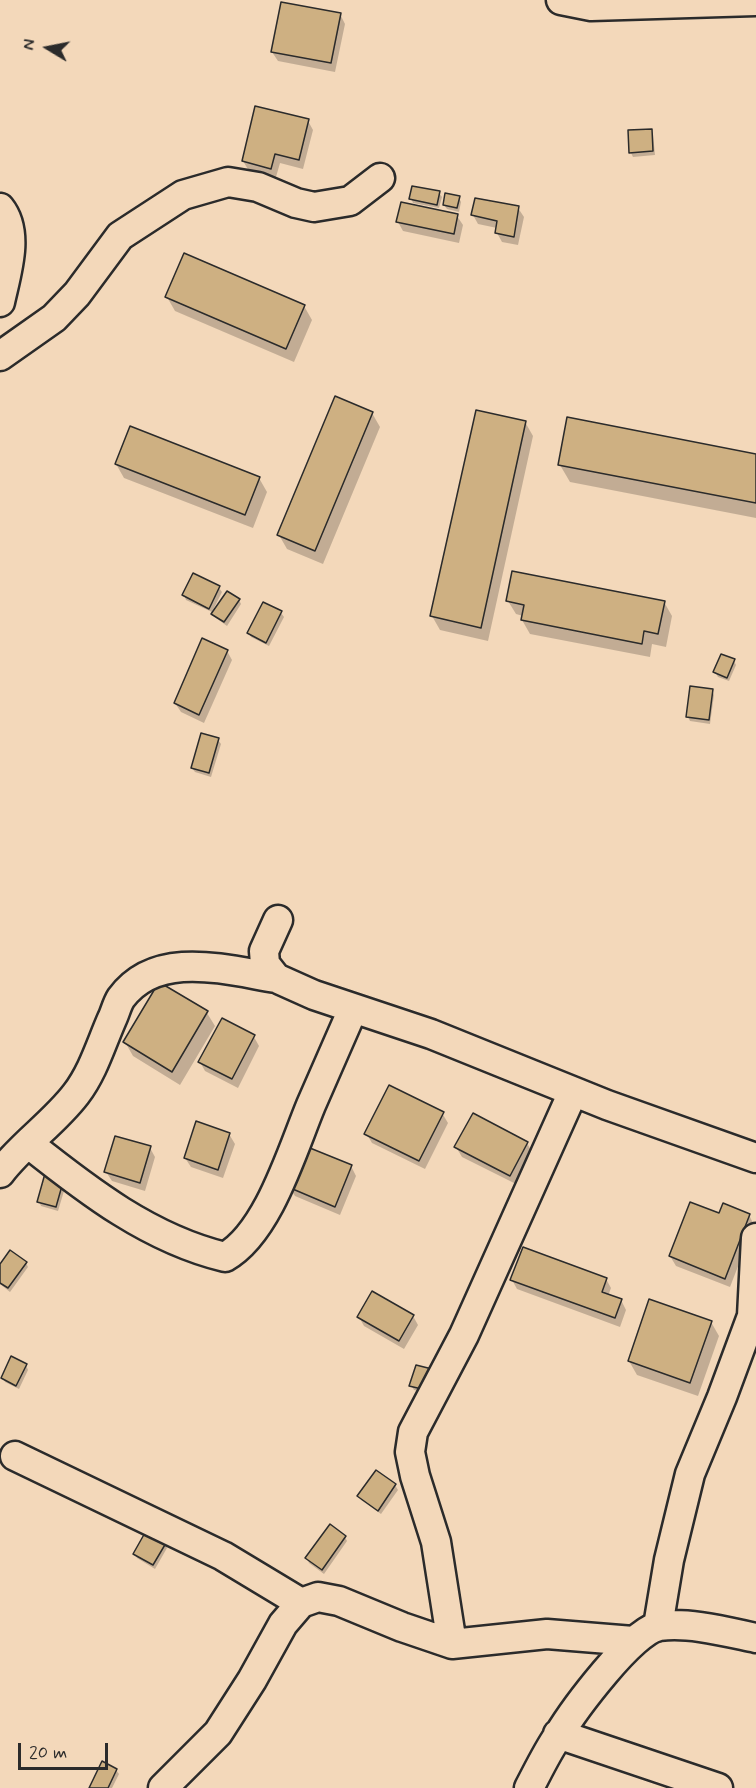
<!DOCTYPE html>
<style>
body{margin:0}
#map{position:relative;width:756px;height:1788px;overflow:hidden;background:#f3d8ba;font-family:Mynerve,sans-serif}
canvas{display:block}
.north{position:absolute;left:18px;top:18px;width:60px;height:60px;-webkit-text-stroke:4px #f3d8ba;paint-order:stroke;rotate:280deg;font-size:16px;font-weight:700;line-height:24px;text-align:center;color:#2b2b2b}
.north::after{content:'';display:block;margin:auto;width:21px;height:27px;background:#2b2b2b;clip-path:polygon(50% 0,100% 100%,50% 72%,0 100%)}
.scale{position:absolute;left:18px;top:1743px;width:90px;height:27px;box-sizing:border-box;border:3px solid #2b2b2b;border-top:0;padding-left:8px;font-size:18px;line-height:21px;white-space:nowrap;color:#2b2b2b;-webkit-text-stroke:4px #f3d8ba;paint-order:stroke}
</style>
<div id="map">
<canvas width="756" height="1788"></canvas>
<div class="north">N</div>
<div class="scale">20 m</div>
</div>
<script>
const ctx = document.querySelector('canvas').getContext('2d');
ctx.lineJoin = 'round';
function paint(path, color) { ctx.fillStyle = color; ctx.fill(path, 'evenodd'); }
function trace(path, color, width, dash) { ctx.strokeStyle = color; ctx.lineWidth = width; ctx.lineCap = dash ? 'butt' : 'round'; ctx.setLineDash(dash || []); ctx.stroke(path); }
paint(new Path2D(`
 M340 14 345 24 335 72 278 61 272 52Z
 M308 121 313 130 303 169 280 163 276 177 249 171 243 161Z
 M651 130 653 134 655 155 633 157 631 153Z
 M439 193 442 197 439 208 413 203 411 198Z
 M459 198 461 202 459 212 447 209 444 205Z
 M518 208 524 217 518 245 502 242 497 233V228L478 224 473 215Z
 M457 216 463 225 459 243 403 231 398 222Z
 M167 297 304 306 312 320 294 362 175 311Z
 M372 413 380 427 323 564 287 549 279 535Z
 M525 422 533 436 488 641 440 630 432 616Z
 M756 455V518L570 482 560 465Z
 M116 464 259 478 267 492 253 528 124 478Z
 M219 588 222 592 212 612 186 600 184 595Z
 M239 600 241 604 227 626 216 618 213 614Z
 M508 601 664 602 672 616 666 647 652 644 650 657 530 634 522 620 523 616 516 614Z
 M281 613 284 617 269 646 251 637 249 633Z
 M227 651 232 660 204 723 181 712 175 703Z
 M734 661 736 665 729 681 718 677 715 672Z
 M712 690 714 695 710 724 690 721 688 717Z
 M218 740 221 744 211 777 195 772 192 768Z
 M207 1013 215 1026 180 1085 133 1056 125 1042Z
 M254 1037 259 1046 238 1088 205 1071 200 1062Z
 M442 1113 448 1123 425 1169 372 1143 366 1133Z
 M229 1134 235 1144 223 1178 191 1167 185 1158Z
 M527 1143 532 1152 516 1184 462 1157 456 1147Z
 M150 1148 155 1157 145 1191 112 1181 106 1172Z
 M351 1166 356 1176 340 1215 295 1196 289 1187Z
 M67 1181 58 1211 41 1206 39 1201Z
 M719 1215H749L754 1225 730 1287 676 1266 670 1256Z
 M26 1263 28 1267 10 1292 0 1284V1267Z
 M606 1279 611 1288 608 1296 621 1300 626 1310 620 1327 517 1289 512 1280Z
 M413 1316 418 1325 404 1349 364 1326 359 1317Z
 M711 1322 719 1336 698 1396 637 1375 629 1361Z
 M26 1365 28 1370 19 1389 5 1382 3 1378Z
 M431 1371 428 1394 414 1390 411 1385Z
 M376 1472 395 1485 398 1490 381 1514 361 1500 359 1496Z
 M345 1537 347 1541 324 1574 309 1563 307 1558Z
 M165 1544 167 1548 155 1569 137 1558 134 1554Z
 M116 1770 119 1774 112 1788H91Z`), '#0003');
const building = new Path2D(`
 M281 2 341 13 331 63 271 52Z
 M255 106 309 119 299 160 275 154 271 169 242 161Z
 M652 129 653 151 629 153 628 130Z
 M412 186 440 191 437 205 409 199Z
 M445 193 460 196 457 208 443 205Z
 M475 198 519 206 514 237 495 233 497 221 471 215Z
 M401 202 458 214 454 234 396 222Z
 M184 253 305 305 286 349 165 297Z
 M335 396 373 412 315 551 277 535Z
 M476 410 526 421 481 628 430 616Z
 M567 417 756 454V503L558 465Z
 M130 426 260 477 245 515 115 464Z
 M512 571 665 601 658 634 644 631 642 644 521 620 524 605 506 601Z
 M193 573 220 586 209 609 182 595Z
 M227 591 240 599 224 622 211 614Z
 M263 602 282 611 266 643 247 633Z
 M202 638 228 650 199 715 174 703Z
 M721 654 735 659 727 678 713 672Z
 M690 686 713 689 709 720 686 717Z
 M201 733 219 738 209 773 191 768Z
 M159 982 208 1011 172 1072 123 1042Z
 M222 1018 255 1035 232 1079 198 1062Z
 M389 1085 444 1112 419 1161 364 1134Z
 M473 1113 528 1142 510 1176 454 1147Z
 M196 1121 230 1133 218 1170 184 1158Z
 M115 1136 151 1146 140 1183 104 1172Z
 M305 1146 352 1165 335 1207 288 1187Z
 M46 1170 65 1175 56 1207 37 1202Z
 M690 1202 719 1213 723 1203 750 1214 725 1279 669 1256Z
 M523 1247 607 1278 602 1292 622 1299 615 1318 510 1280Z
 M10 1250 27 1262 8 1288 0 1283V1264Z
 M372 1291 414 1315 399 1341 357 1317Z
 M649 1299 712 1321 690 1383 628 1361Z
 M11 1356 27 1364 16 1386 1 1378Z
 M416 1365 432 1369 426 1390 409 1386Z
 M376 1470 396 1484 378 1511 357 1496Z
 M330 1524 346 1536 322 1570 305 1558Z
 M146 1531 166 1543 153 1565 133 1554Z
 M102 1761 117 1769 108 1788H89Z`);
paint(building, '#ceb082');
trace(building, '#2b2b2b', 1.5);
const minor = new Path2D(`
 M561 0 591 6 756 1
 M0 208C20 233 6 274 0 302
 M0 356 54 318 77 294 120 236 183 195 228 182 258 187 296 203 314 207 350 201 380 178
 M278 920 264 951 265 964 276 978 314 995 431 1034 607 1105 756 1158
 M29 1144C88 1191 150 1239 225 1257 268 1233 292 1151 311 1105 325 1073 339 1041 353 1009
 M0 1173C22 1144 54 1123 76 1094 93 1072 101 1044 112 1019 115 1013 117 1004 121 998 157 949 226 970 276 978
 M15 1456 223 1556 301 1603
 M658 1626 669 1560 690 1474 722 1397 752 1316 756 1238
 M452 1644 436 1542 415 1476 410 1452 413 1432 464 1335 573 1092
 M558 1734 718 1788
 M163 1788 218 1733 252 1680 283 1624 301 1603 318 1597 339 1601 402 1627 452 1644 547 1634 633 1641
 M529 1788C538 1771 547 1752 558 1736 573 1711 633 1629 660 1626 689 1622 727 1632 756 1638`);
trace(minor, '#2b2b2b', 33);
trace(minor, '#f3d8ba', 28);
</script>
